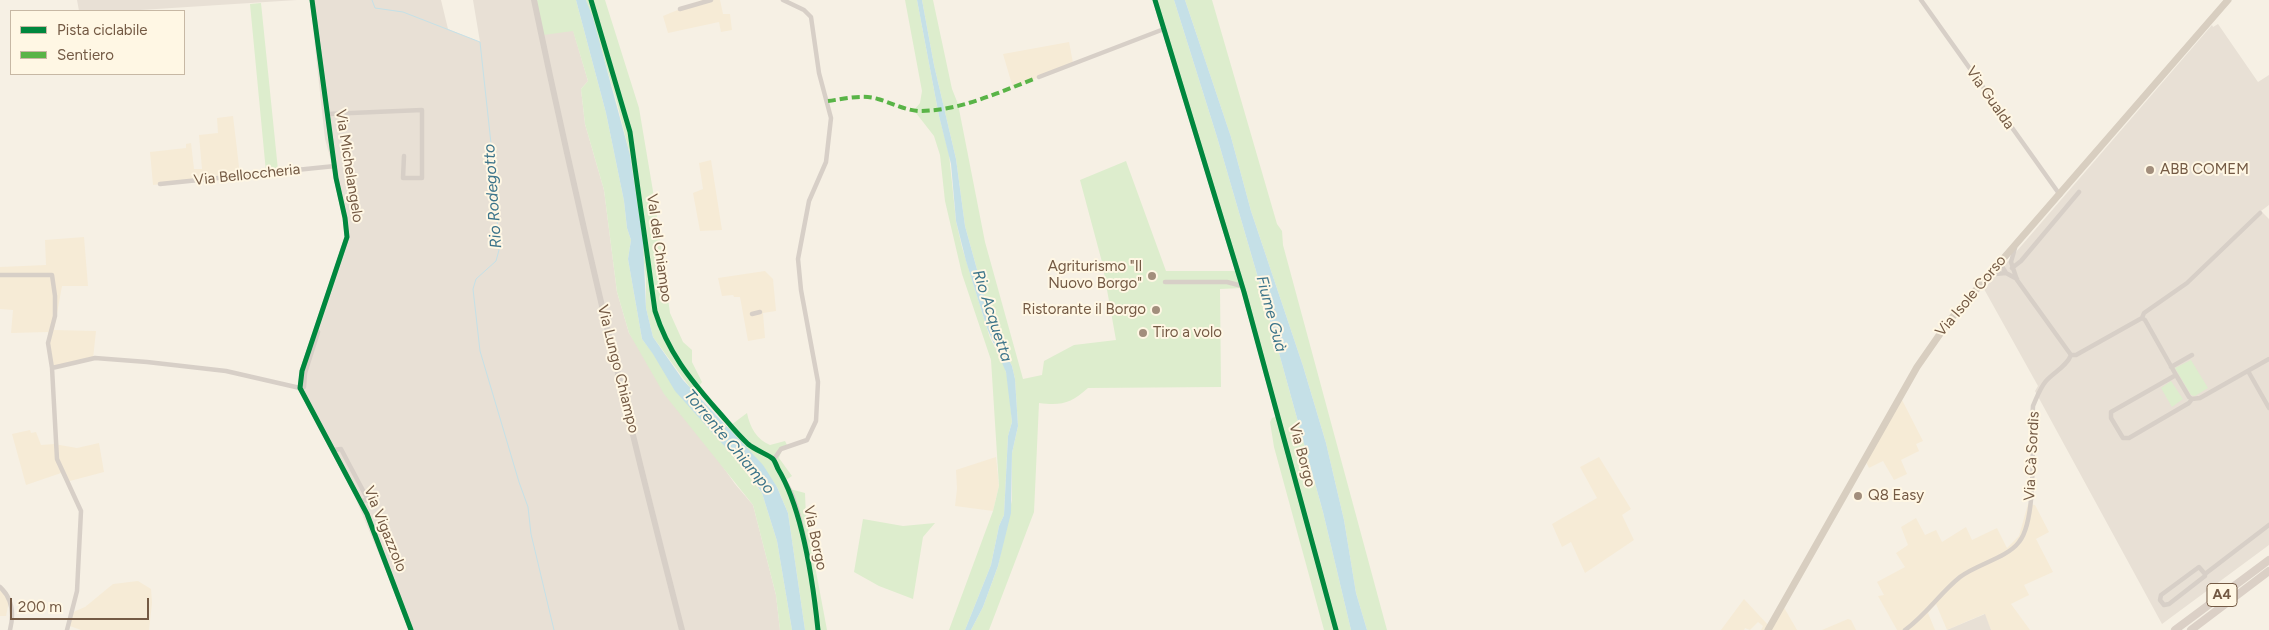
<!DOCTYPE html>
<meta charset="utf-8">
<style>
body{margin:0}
#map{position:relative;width:2269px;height:630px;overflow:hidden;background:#f6f0e4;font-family:Figtree,sans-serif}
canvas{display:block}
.legend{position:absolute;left:10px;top:10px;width:175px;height:65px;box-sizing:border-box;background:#fff7e4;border:1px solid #c7b8a4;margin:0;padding:6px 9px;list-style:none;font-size:15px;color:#745a44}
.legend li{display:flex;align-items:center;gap:10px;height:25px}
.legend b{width:25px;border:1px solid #c7b8a4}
.scale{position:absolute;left:10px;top:598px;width:139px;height:22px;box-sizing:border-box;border:2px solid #745a44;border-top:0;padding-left:6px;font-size:15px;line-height:18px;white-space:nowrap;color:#745a44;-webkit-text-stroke:4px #fff7e4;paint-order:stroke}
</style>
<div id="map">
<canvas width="2269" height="630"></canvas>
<ul class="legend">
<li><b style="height:6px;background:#00873e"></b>Pista ciclabile</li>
<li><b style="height:6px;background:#59b447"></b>Sentiero</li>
</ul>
<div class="scale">200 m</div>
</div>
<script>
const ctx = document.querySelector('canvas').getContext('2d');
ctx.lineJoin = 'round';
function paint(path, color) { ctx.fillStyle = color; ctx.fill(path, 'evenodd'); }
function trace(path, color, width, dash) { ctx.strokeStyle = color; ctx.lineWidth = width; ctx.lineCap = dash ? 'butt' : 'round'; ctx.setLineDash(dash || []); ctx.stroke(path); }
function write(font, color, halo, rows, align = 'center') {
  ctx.font = font + ' Figtree,sans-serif'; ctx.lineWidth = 4; ctx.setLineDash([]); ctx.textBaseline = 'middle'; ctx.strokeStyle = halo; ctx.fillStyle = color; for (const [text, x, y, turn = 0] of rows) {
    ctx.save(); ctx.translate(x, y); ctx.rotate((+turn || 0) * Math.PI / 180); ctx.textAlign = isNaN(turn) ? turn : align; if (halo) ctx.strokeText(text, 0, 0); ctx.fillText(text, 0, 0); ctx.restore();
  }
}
paint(new Path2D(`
 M702 0H720L723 14H730L732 30 721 32 719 22 668 33 663 16Z
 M1069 42 1073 63 1013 88 1003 54Z
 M233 116 240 175 153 185 150 152 186 148V144L191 143 194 169H202L199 135 218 133 217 118Z
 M711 160 722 230 700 231 693 193 703 189 699 163Z
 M84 237 88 286H62L54 330 96 331 93 359 51 368 47 349 48 332 11 333 13 310 0 309V267L46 265 45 240Z
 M765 271 773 279 776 311 763 313 765 338 748 341 740 297H734L733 295 722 296 718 278Z
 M1900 396 1923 441 1916 444 1919 451 1901 460 1907 474 1894 480 1883 461 1869 468 1864 458Z
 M30 430 31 433 36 432 41 445 54 444 77 448 99 443 104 472 66 482 61 473 26 485 12 434Z
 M996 457 999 486 993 511 955 506 957 489 956 470Z
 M1599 457 1631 509 1622 515 1634 540 1585 573 1571 542 1562 547 1552 524 1597 498 1580 467Z
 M2028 504 2035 505 2049 532 2036 539 2053 572 2024 585 2029 595 2011 604 2030 630H1991L1984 614 1947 630 1936 604 1928 613 1935 630H1897L1878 596 1884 595 1877 582 1905 567 1896 553 1908 545 1901 527 1916 518 1925 535 1936 530 1942 542 1966 527 1972 540 1997 528 2007 548 2019 536Z
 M138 581 151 589 152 603 149 630H81L67 625 71 613 85 607 113 584Z
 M0 586 9 601 6 616H0Z
 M1744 599 1769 626 1782 604 1797 630H1761L1763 626 1758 622 1750 630 1745 628 1744 630H1721Z
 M1848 619 1851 620 1856 630H1822Z`), '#f6ebd6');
paint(new Path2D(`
 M77 0H297L125 11H79Z
 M306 0H441L448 29 480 42 473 0H537L573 30 588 81 581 89 585 124 604 190 617 292 629 333 735 484 753 505 776 595 780 630H411L352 490 315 422 299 387 346 234 341 196 325 139 310 0Z
 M2218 24 2258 82 2269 75V205L2261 211 2269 219V545L2162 624 2035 391 2038 386 1984 289 2212 25 2213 27Z
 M1985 614 1991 630H1947Z`), '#e8e0d5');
paint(new Path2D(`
 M537 0H576L606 113 624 201 627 228 631 240 628 259 642 339 762 493 777 541 792 630H780L776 595 753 505 664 394 629 333 617 292 604 190 585 124 581 89 588 81 573 31 543 35Z
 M586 0H605L639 108 655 203 670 313 683 342 692 350V362L702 382 694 393 653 337 646 308V278L630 155 616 99Z
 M905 0H917L939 116 949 154 956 221 962 247 990 338 1004 364 1008 380 1012 422 1008 436 1004 515 999 526 991 565 965 630H949L993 511 999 486 991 360 962 274 945 201 940 155 934 136 916 113 915 109 920 103 922 91Z
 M922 0H933L952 89 958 104 985 242 1023 379 1042 375 1044 361 1074 345 1116 340 1102 262 1080 180 1126 161 1166 271H1236L1153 0H1174L1217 137 1261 288 1323 512 1351 630H1324L1274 447 1270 422 1272 418 1279 416 1242 288 1220 289 1221 387 1088 388C1071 403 1062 406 1039 403L1034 512 989 630H971L983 607 998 566 1012 500V453L1018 426 1015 379 1012 366 997 337 989 313 965 226 956 159 934 65Z
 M1185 0H1212L1277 224 1282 231 1283 245 1387 630H1367L1356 593 1344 520 1326 443 1303 366 1251 211 1231 137Z
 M261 3 278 170 266 172 250 4Z
 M2191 360 2208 388 2195 396 2191 395 2175 368Z
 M2171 381 2183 399 2172 407 2161 388Z
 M747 413C750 427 756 439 770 445L785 441 788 447 782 449 779 458 792 476 786 480 790 489 805 493 806 518 827 630H805L788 513 777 487 727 428Z
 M863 519 903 526 935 523 923 537 913 599 879 586 854 572Z`), '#ddedcd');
paint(new Path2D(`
 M576 0H586L593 18 630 155 643 241 646 308 653 337 683 380 763 465 777 487 788 513 805 630H792L777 541 762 493 746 470 675 391 653 354 642 339 628 259 631 240 627 228 624 201 606 113Z
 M917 0H922L934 65 956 159 965 226 989 313 997 337 1012 366 1015 379 1018 426 1012 453 1011 513 998 566 983 607 971 630H965L991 565 999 526 1004 515 1008 436 1012 422 1006 372 987 328 966 261 956 221 951 164 939 116Z
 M1174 0H1185L1231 137 1251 211 1303 366 1326 443 1344 520 1356 593 1367 630H1351L1323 512 1261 288 1217 137Z`), '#c5e0e7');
trace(new Path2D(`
 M372 0 375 8 403 12 480 42 494 171 499 250 496 261 476 279 473 289 480 351 519 482 528 507 531 534 554 630`), '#c5e0e7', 1);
trace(new Path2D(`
 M312 0 336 178 345 218 347 237 302 371 300 388 367 514 411 630
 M783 0 804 10 811 17 819 73 831 118 826 162 809 201 798 259 801 290 818 382 816 421 807 440 781 449 774 459C778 473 788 484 793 497 806 533 814 591 818 630
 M1155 0 1244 292 1336 630
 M1921 0 2060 195
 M680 9 711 0
 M1039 77 1164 29
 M328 114 422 110V178H403L404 156
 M160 184 335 166
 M2015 248 2011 262 2017 280 2071 355
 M2000 263 2006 273 2017 279
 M2012 268 2021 261 2079 192
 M0 275H52L55 296V316L48 343 52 368 57 459 81 511 77 591 67 630
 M1989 279 1995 274 2006 273
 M1165 282H1227L1242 286
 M752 314 760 312
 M2142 318 2145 320 2176 375 2111 412V418L2123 438H2129L2189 403 2192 399 2200 398 2269 359
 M2171 367 2192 355
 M52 368 95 358 147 362 226 371 300 388 304 387 305 373 318 332
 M2248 371 2269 408
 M2176 375 2189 397 2192 399
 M334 450 341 449 368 500 361 501
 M2205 574 2199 567 2161 595 2160 600 2164 605 2169 604 2205 576V574L2269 525
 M0 587C13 599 14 614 10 630
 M1905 630C1926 615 1940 593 1960 577 1977 564 2007 558 2019 542 2038 519 2031 437 2033 406 2037 397 2040 388 2046 381 2054 372 2067 366 2071 355H2076L2142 318 2144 313 2187 283 2260 213`), '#d7cfc7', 4.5);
trace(new Path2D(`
 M534 0C578 211 628 421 682 630`), '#d7cfc7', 6);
trace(new Path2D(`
 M1768 630 1917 367 1949 321 2228 0`), '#d8cec0', 7);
trace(new Path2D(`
 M2175 630 2269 560
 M2191 630 2269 571`), '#dbd0c6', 8);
trace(new Path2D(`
 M828 101C844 99 862 94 878 99 892 103 904 110 919 111 959 111 997 93 1034 79`), '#59b447', 4, [8, 4]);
trace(new Path2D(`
 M312 0 336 178 345 218 347 237 302 371 300 388 367 514 411 630
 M591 0 630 132 655 311C668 352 689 378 717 410 727 421 736 433 748 444 755 450 769 455 773 459 775 461 777 467 778 469 803 510 813 582 818 630
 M1155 0 1244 292 1336 630`), '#00873e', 5);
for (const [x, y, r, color] of [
 [2150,170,5,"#a28e7c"],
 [1152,276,5,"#a28e7c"],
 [1156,310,5,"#a28e7c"],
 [1143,333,5,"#a28e7c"],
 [1858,496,5,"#a28e7c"]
]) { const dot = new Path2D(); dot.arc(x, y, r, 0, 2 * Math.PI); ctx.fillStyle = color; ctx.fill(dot); trace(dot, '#fff7e4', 2); }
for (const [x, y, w] of [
 [2222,595,30]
]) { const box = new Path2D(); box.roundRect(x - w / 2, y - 11.5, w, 23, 4); ctx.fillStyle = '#fff7e4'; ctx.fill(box); trace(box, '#745a44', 1); }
write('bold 14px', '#745a44', null, [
 ["A4",2222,595]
]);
write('15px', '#745a44', '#fff7e4', [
 ["Via Gualda",1990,98,55],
 ["Via Michelangelo",349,166,81],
 ["Via Belloccheria",247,175,-6],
 ["Val del Chiampo",659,248,82],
 ["Via Isole Corso",1971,296,-50],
 ["Via Lungo Chiampo",618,369,76],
 ["Via Borgo",1302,455,75],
 ["Via Cà Sordìs",2032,456,-87],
 ["Via Vigazzolo",385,529,68],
 ["Via Borgo",815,538,78]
]);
write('15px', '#745a44', '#fff7e4', [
 ["ABB COMEM",2160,170],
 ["Agriturismo \"Il",1142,267,"right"],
 ["Nuovo Borgo\"",1142,284,"right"],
 ["Ristorante il Borgo",1146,310,"right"],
 ["Tiro a volo",1153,333],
 ["Q8 Easy",1868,496]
], 'left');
write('italic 16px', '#3c748a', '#fff7e4', [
 ["Rio Rodegotto",493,196,-94],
 ["Fiume Guà",1271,314,75],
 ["Rio Acquetta",992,316,72],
 ["Torrente Chiampo",729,442,50]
]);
</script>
